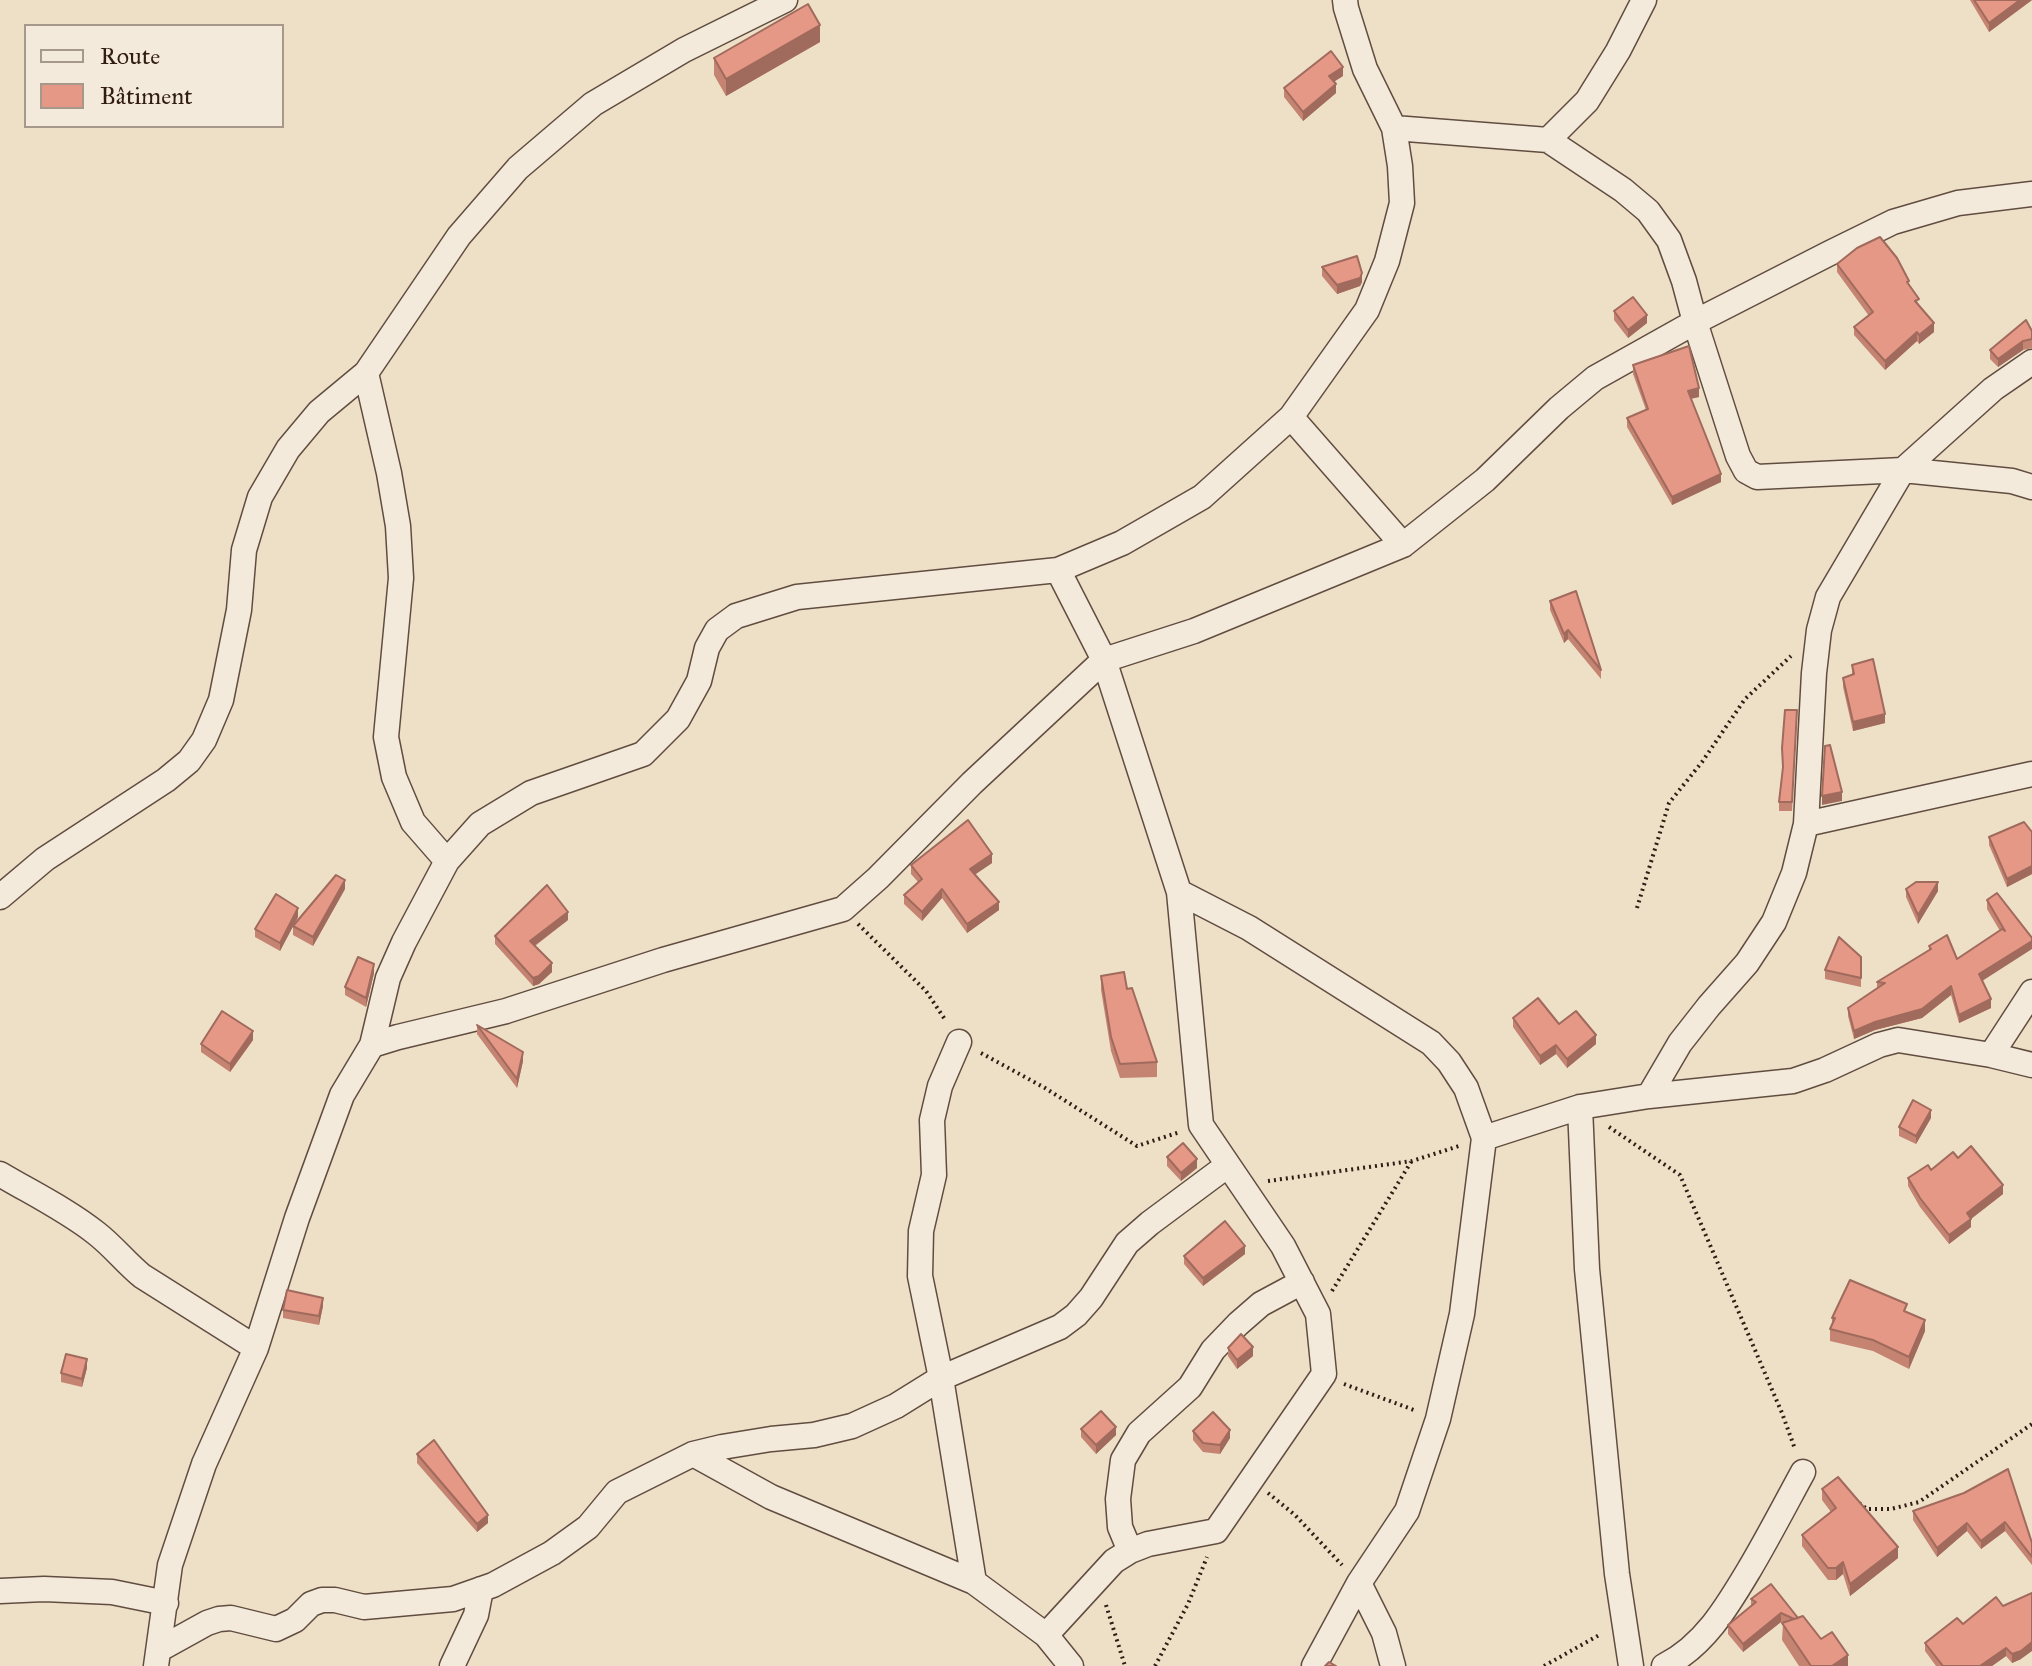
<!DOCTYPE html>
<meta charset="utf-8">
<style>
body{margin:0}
#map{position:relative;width:2032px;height:1666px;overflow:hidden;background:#eedfc7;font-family:"IM FELL Great Primer",serif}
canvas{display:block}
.legend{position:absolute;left:24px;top:24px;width:260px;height:104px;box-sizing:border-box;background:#f4eadb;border:2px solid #a6988b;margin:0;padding:10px 14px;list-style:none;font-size:24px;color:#301c13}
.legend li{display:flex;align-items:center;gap:16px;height:40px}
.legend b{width:40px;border:2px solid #a6988b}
</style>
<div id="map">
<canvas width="2032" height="1666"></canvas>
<ul class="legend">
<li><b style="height:10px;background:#f4eadb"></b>Route</li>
<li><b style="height:22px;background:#e59885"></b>Bâtiment</li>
</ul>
</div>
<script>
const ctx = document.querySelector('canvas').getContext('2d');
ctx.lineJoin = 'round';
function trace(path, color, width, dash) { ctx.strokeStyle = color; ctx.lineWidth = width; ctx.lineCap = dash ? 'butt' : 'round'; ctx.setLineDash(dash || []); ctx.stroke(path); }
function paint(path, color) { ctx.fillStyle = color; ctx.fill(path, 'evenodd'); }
const street = new Path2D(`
 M1345 0 1346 8 1365 69 1394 128 1400 166 1402 203 1387 261 1367 310 1291 417 1403 545
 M1394 128 1548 140 1623 190 1648 211 1669 240 1684 281 1695 322 1738 456 1746 471 1757 477 1903 470 2012 481 2032 487
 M1548 140 1587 101 1618 51 1644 0
 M366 373 389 473 398 526 401 578 386 737 394 777 413 822 447 861
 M1806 824 2032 774
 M1179 892 1249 928 1431 1043 1449 1062 1466 1088 1484 1138
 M0 897 45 859 166 780 189 761 204 740 221 700 239 610 244 550 260 497 288 449 319 412 366 373 459 236 518 168 593 104 684 50 785 0
 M959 1042 940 1086 932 1120 934 1175 921 1231 920 1276 941 1378 974 1582
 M372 1045 388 978 404 942 447 861 480 824 531 793 643 754 678 719 699 681 707 648 717 630 736 616 797 597 1058 570 1122 543 1202 497 1291 417
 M1991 1055 2032 992
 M1649 1096 1680 1043 1709 1006 1747 963 1774 922 1794 873 1806 824 1814 673 1819 630 1828 597 1903 470 1993 389 2032 362
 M1580 1107 1587 1269 1617 1574 1631 1666
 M0 1174C32 1193 67 1210 96 1233 113 1246 126 1263 142 1276L256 1348
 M693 1454 722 1447 771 1439 814 1435 852 1426 896 1406 941 1378 1060 1327 1076 1315 1091 1298 1127 1243 1150 1223 1228 1165
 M1130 1551 1120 1527 1118 1499 1123 1460 1139 1433 1190 1387 1213 1350 1238 1324 1261 1304 1302 1282
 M1359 1583 1384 1633 1393 1666
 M0 1591 44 1589 112 1592 166 1603
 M1046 1635 1114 1561 1130 1551 1148 1544 1216 1531 1324 1374 1318 1314 1283 1246 1201 1125 1179 892 1104 660 1058 570
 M160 1649 207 1623 219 1619 231 1618 276 1629 295 1620 311 1604 322 1600H335L364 1607 453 1599 493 1585 552 1553 588 1527 617 1492 693 1454 771 1497 974 1582 1046 1635 1071 1666
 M156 1666 170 1565 204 1464 256 1348 297 1218 342 1095 372 1045 398 1037 506 1011 663 960 843 909 878 878 972 783 1104 660 1194 631 1403 545 1485 480 1559 408 1595 378 1695 322 1830 253 1893 222 1958 203 2032 194
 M452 1666 476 1615 481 1589
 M1314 1666 1359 1583 1407 1511 1438 1419 1462 1314 1484 1138 1580 1107 1649 1096 1793 1081 1825 1070 1879 1045 1898 1040 1991 1055 2032 1065
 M1664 1666C1704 1646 1727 1607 1749 1570 1768 1538 1785 1505 1803 1472`);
trace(street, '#604d40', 27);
trace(new Path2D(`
 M1637 908 1669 803 1702 762 1745 699 1791 656
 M858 924 926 991 946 1021
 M981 1053 1045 1088 1137 1146 1180 1132
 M1609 1127 1680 1175 1782 1413 1795 1449
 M1268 1181 1412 1161 1459 1146
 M1332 1291 1411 1162
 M1344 1384 1414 1410
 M1268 1493 1295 1515 1342 1565
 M1859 1503 1867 1509H1891L1919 1502 2032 1424
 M1106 1605 1125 1666
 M1155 1666 1188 1604 1207 1557
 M1544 1666 1601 1634`), '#301c13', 4, [2, 4]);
trace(street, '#f4eadb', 24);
paint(new Path2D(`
 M1970 0H2032L1989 32Z
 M820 42 726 96 714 75V58Z
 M1343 76 1334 81 1336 93 1303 121 1284 97V88Z
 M1837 264 1909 285 1919 305 1934 332 1919 344 1917 341 1885 370 1854 335V327L1869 316 1837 272Z
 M1322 267 1362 282 1360 286 1337 294 1322 276Z
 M1614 311 1647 323 1628 338 1614 320Z
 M2032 331V348L2023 350 1998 367 1990 359V350Z
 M1633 365 1699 397 1691 399 1721 482 1672 505 1627 427V418L1646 410 1633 374Z
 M1550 601 1601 670V679L1568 639 1564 643 1550 610Z
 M1852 665 1885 723 1853 731 1843 687V678L1852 675Z
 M1797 710 1792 811H1779V802Z
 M2032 832V874L2007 887 1989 845V837Z
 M992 863 974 875 999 910 967 933 942 898 922 921 904 904V895L918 882 911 874V865Z
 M345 889 313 946 293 935V926Z
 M1906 889 1938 891 1918 924 1906 897Z
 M1987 900 2032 938 1982 980 1991 1008 1959 1023 1951 995 1922 1018 1875 1030 1854 1039 1848 1016V1008L1877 988V982L1929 950V946L1957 959 2000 931 1987 909Z
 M298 917 280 951 255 937V929Z
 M568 920 535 946 552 972 539 984 533 986 495 944V936Z
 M1861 957V987L1825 979V970Z
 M374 973 366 1007 345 995V987Z
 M1101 976 1127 989 1157 1062V1077L1120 1078 1111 1051 1101 990Z
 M1513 1018 1559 1024 1596 1044 1567 1068 1556 1054 1540 1065 1513 1027Z
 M477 1025 523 1061 517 1088 477 1034Z
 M253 1040 230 1072 201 1052V1044Z
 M1931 1118 1916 1144 1899 1136V1127Z
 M1167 1157 1197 1168 1181 1181 1167 1166Z
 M1958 1158 2003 1194 1971 1219V1227L1949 1244 1920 1207 1908 1186V1178Z
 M1245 1254 1203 1286 1184 1264V1256Z
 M323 1306 319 1325 283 1318V1310Z
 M1907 1313 1925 1331 1909 1369 1873 1351 1830 1341V1329L1832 1325V1318Z
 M1228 1348 1253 1356 1237 1369 1228 1356Z
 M87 1368 82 1387 61 1382V1373Z
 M1081 1429 1116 1435 1096 1454 1081 1437Z
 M1193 1431 1230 1438 1220 1454 1203 1452 1193 1440Z
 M417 1454 488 1523 477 1532 417 1463Z
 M2008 1469 2032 1543V1565L2005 1531 1981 1549 1967 1531 1937 1557 1913 1520V1511L1964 1493Z
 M1822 1489 1898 1558 1850 1596 1843 1574 1836 1580H1828L1802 1546V1535L1831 1512 1822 1500Z
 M1996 1597 2021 1659 2012 1663 2006 1656 1992 1666H1936L1925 1651V1643L1963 1624Z
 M1751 1599 1798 1618 1848 1666H1799L1782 1640 1783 1623 1781 1622 1743 1652 1728 1634V1625L1751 1606Z`), '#c58372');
paint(new Path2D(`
 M2020 0H2032L1989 32V23Z
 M820 25V42L726 96V79Z
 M1343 67V76L1329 85V76Z
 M1336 84V93L1303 121V112Z
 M1362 273V282L1360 286 1337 294V285Z
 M1647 315V323L1628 338V330Z
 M1934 323V332L1919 344V335Z
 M1917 332V341L1885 370V361Z
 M2023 341V350L1998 367V359Z
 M1699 388V397L1688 399V391Z
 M1721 474V482L1672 505V497Z
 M1568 630V639L1564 643V634Z
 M1885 714V723L1853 731V722Z
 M1842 792V801L1822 805V796Z
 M992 854V863L970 878V869Z
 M2032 866V874L2007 887V879Z
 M345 880V889L313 946V937Z
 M1938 882V891L1918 924V915Z
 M942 889V898L922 921V912Z
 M999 902V910L967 933V924Z
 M298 908V917L280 951V943Z
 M568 912V920L530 949V941Z
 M2032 941V949L1979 983V974Z
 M552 963V972L539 984 533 986V978Z
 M374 964V973L366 1007V998Z
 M1951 986V995L1922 1018 1875 1030 1854 1039V1031Z
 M1991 999V1008L1959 1023V1015Z
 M253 1031V1040L230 1072V1064Z
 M1596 1035V1044L1567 1068V1059Z
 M1556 1045V1054L1540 1065V1056Z
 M523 1052V1061L517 1088V1079Z
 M1931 1110V1118L1916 1144V1136Z
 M1197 1159V1168L1181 1181V1173Z
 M2003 1185V1194L1967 1222V1213Z
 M1971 1219V1227L1949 1244V1235Z
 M1245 1246V1254L1203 1286V1278Z
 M323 1298V1306L319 1325V1316Z
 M1925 1320V1331L1909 1369V1357Z
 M1253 1347V1356L1237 1369V1360Z
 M87 1359V1368L82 1387V1379Z
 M1116 1427V1435L1096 1454V1445Z
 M1230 1430V1438L1220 1454V1445Z
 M488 1515V1523L477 1532V1524Z
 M2005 1522V1531L1981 1549V1541Z
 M1967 1523V1531L1937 1557V1548Z
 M1898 1547V1558L1850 1596V1584Z
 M1843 1562V1574L1836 1580V1568Z
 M1781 1613V1622L1743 1652V1644Z
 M2032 1642V1651L2021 1659 2012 1663V1654Z
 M2006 1648V1656L1992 1666H1980Z
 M1848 1655V1666H1832Z`), '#a06a5d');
const building = new Path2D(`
 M1974 0H2020L1989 23Z
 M808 4 820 25 726 79 714 58Z
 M1331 51 1343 67 1329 76 1336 84 1303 112 1284 88Z
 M1880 237 1897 258 1909 281 1907 282 1919 299 1915 301 1934 323 1919 335 1917 332 1885 361 1854 327 1873 312 1837 264 1857 248Z
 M1357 256 1362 273 1360 278 1337 285 1322 267Z
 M1633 297 1647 315 1628 330 1614 311Z
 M2026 320 2032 331V339L2023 341 1998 359 1990 350Z
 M1689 346 1699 388 1688 391 1721 474 1672 497 1627 418 1648 409 1633 365Z
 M1576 591 1601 670 1568 630 1564 634 1550 601Z
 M1873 659 1885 714 1853 722 1843 678 1854 674 1852 665Z
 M1785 710H1797L1792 802H1779L1783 767 1782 748Z
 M1830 745 1842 792 1822 796 1825 746Z
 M968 820 992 854 970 869 999 902 967 924 942 889 922 912 904 895 922 879 911 865Z
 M2024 822 2032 832V866L2007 879 1989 837Z
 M336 875 345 880 313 937 293 926Z
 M1916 882H1938L1918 915 1906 889Z
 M547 885 568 912 530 941 552 963 539 976 533 978 495 936Z
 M1997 893 2032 938V941L1979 974 1991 999 1959 1015 1951 986 1922 1009 1875 1022 1854 1031 1848 1008 1885 983 1877 982 1931 949 1929 946 1947 935 1957 959 2002 929 2005 931 1987 900Z
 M276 894 298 908 280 943 255 929Z
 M1839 937 1861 957V978L1825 970Z
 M358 957 374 964 366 998 345 987Z
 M1124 972 1127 989 1132 988 1157 1062 1120 1064 1111 1037 1101 976Z
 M1538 998 1559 1024 1576 1011 1596 1035 1567 1059 1556 1045 1540 1056 1513 1018Z
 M222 1011 253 1031 230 1064 201 1044Z
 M477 1025 523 1052 517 1079Z
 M1913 1100 1931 1110 1916 1136 1899 1127Z
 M1183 1143 1197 1159 1181 1173 1167 1157Z
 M1971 1146 2003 1185 1967 1213 1971 1219 1949 1235 1920 1198 1908 1178 1928 1165 1931 1170 1953 1152 1958 1158Z
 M1225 1221 1245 1246 1203 1278 1184 1256Z
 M1850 1280 1907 1304 1904 1311 1925 1320 1909 1357 1873 1340 1830 1329 1835 1318H1832Z
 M287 1290 323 1298 319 1316 283 1310Z
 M1241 1334 1253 1347 1237 1360 1228 1348Z
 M66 1354 87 1359 82 1379 61 1373Z
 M1101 1411 1116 1427 1096 1445 1081 1429Z
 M1213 1412 1230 1430 1220 1445 1203 1443 1193 1431Z
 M434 1440 488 1515 477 1524 417 1454Z
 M2008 1469 2032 1543V1557L2005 1522 1981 1541 1967 1523 1937 1548 1913 1511 1964 1493Z
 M1838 1477 1898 1547 1850 1584 1843 1562 1836 1568H1828L1802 1535 1836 1508 1822 1489Z
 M1771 1584 1798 1618 1794 1619 1781 1613 1743 1644 1728 1625 1756 1602 1751 1599Z
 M2032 1593V1642L2021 1651 2012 1654 2006 1648 1980 1666H1943L1925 1643 1957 1618 1963 1624 1996 1597 2003 1606Z
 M1803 1616 1821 1639 1832 1632 1848 1655 1832 1666H1811L1782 1623Z
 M1329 1662 1336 1666H1325Z`);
paint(building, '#e59885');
trace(building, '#a06a5d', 2);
</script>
